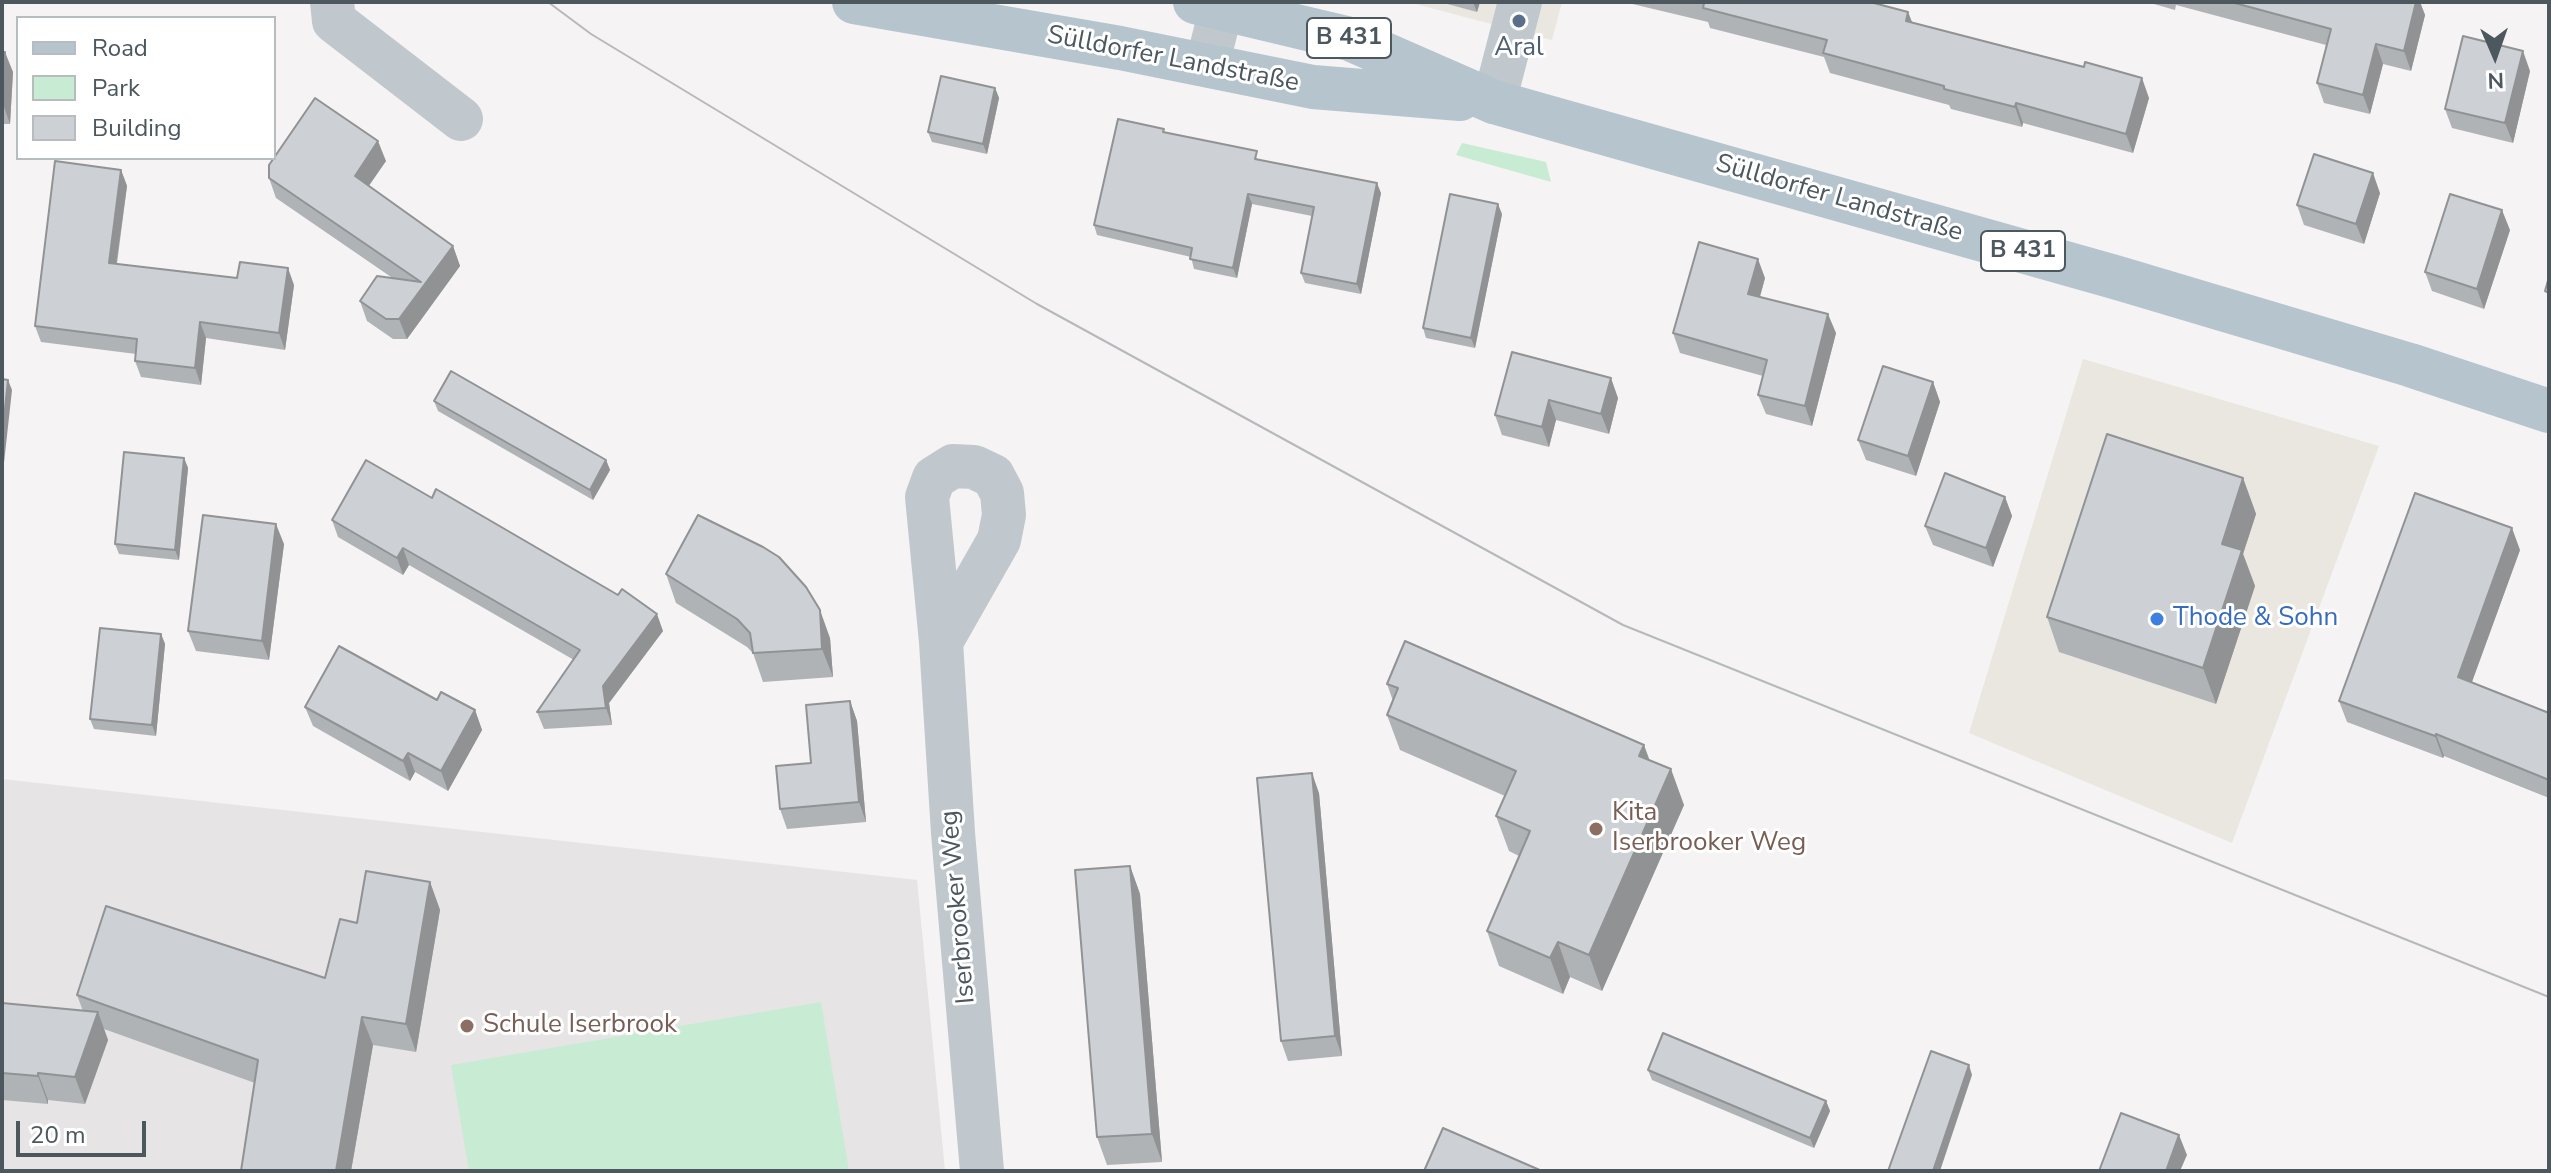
<!DOCTYPE html>
<meta charset="utf-8">
<style>
body{margin:0}
#map{position:relative;width:2551px;height:1173px;overflow:hidden;background:#f5f3f3;font-family:"Nunito Sans",sans-serif}
canvas{display:block}
.frame{position:absolute;inset:0;border:4px solid #4c575e;pointer-events:none}
.legend{position:absolute;left:16px;top:16px;width:260px;height:144px;box-sizing:border-box;background:#fff;border:2px solid #b7bcbf;margin:0;padding:10px 14px;list-style:none;font-size:24px;color:#4c575e}
.legend li{display:flex;align-items:center;gap:16px;height:40px}
.legend b{width:40px;border:2px solid #b7bcbf}
.north{position:absolute;left:2455px;top:16px;width:80px;height:80px;-webkit-text-stroke:6px #fff;paint-order:stroke;rotate:178deg;font-size:22px;font-weight:700;line-height:32px;text-align:center;color:#4c575e}
.north::after{content:'';display:block;margin:auto;width:28px;height:36px;background:#4c575e;clip-path:polygon(50% 0,100% 100%,50% 72%,0 100%)}
.scale{position:absolute;left:16px;top:1121px;width:130px;height:36px;box-sizing:border-box;border:4px solid #4c575e;border-top:0;padding-left:10px;font-size:24px;line-height:28px;white-space:nowrap;color:#4c575e;-webkit-text-stroke:6px #fff;paint-order:stroke}
</style>
<div id="map">
<canvas width="2551" height="1173"></canvas>
<div class="frame"></div>
<ul class="legend">
<li><b style="height:10px;background:#b6c4ce"></b>Road</li>
<li><b style="height:22px;background:#c8ecd3"></b>Park</li>
<li><b style="height:22px;background:#cdd0d4"></b>Building</li>
</ul>
<div class="north">N</div>
<div class="scale">20 m</div>
</div>
<script>
const ctx = document.querySelector('canvas').getContext('2d');
ctx.lineJoin = 'round';
function paint(path, color) { ctx.fillStyle = color; ctx.fill(path, 'evenodd'); }
function trace(path, color, width, dash) { ctx.strokeStyle = color; ctx.lineWidth = width; ctx.lineCap = dash ? 'butt' : 'round'; ctx.setLineDash(dash || []); ctx.stroke(path); }
function write(font, color, halo, rows, align = 'center') {
  ctx.font = font + ' "Nunito Sans",sans-serif'; ctx.lineWidth = 6; ctx.setLineDash([]); ctx.textBaseline = 'middle'; ctx.strokeStyle = halo; ctx.fillStyle = color; for (const [text, x, y, turn = 0] of rows) {
    ctx.save(); ctx.translate(x, y); ctx.rotate((+turn || 0) * Math.PI / 180); ctx.textAlign = isNaN(turn) ? turn : align; if (halo) ctx.strokeText(text, 0, 0); ctx.fillText(text, 0, 0); ctx.restore();
  }
}
paint(new Path2D(`
 M1408 2H1562L1552 40Z
 M2083 359 2379 446 2232 843 1969 733Z`), '#eae7e1');
paint(new Path2D(`
 M2 779 917 880 945 1171H2Z`), '#e6e4e4');
paint(new Path2D(`
 M1462 143 1546 162 1551 182 1456 155Z
 M821 1002 849 1171H469L451 1065Z`), '#c8ecd3');
trace(new Path2D(`
 M332 2 334 21 461 119
 M1207 65 1223 2
 M1494 102 1520 2
 M941 642 999 540 1004 515 1002 493 993 476 974 467 953 466 934 478 927 497 941 642 953 833 982 1171`), '#c0c8cd', 44);
trace(new Path2D(`
 M854 2 1120 48 1313 87 1460 99
 M1195 2 1350 39 1494 102 2118 278 2410 365 2549 411`), '#b6c4ce', 44);
trace(new Path2D(`
 M548 2 591 34 1037 304 1623 625 2549 997`), '#b6b9bc', 2);
paint(new Path2D(`
 M1440 2H1480L1477 12Z
 M1624 2H1870L1908 12 1912 23 2149 98 2133 153 2023 123 2022 127 1951 109 1949 105 1830 73 1824 57 1710 28 1708 22Z
 M2147 2H2420L2425 15 2411 71 2383 64 2370 114 2324 103 2317 83 2326 45 2176 5 2175 10Z
 M2 52 13 72 10 124H2Z
 M2530 71 2513 143 2452 128 2445 109Z
 M995 88 999 98 987 154 932 142 928 132Z
 M1165 133 1381 193 1361 294 1305 283 1301 273 1312 216 1252 204 1237 278 1194 269 1191 257 1097 235 1094 225Z
 M386 161 369 186 453 246 460 266 407 339H393L367 321 360 301 394 279 276 198 269 178Z
 M121 170 127 186 117 264 294 285 285 350 206 338 201 385 141 377 135 361 136 354 41 342 35 326Z
 M2380 193 2364 244 2304 225 2297 205Z
 M1502 214 1475 348 1426 338 1423 328Z
 M2510 230 2484 309 2432 291 2425 272Z
 M1765 278 1760 297 1836 333 1812 426 1766 414 1758 395 1763 376 1680 353 1673 333Z
 M1512 352 1618 398 1609 434 1556 420 1549 447 1502 435 1495 415Z
 M1933 382 1940 402 1916 476 1866 460 1858 440Z
 M434 401 606 460 610 470 593 500 438 411Z
 M184 458 188 468 179 560 119 554 115 544Z
 M2243 478 2256 514 2243 554 2255 586 2216 704 2059 652 2047 617Z
 M2005 497 2012 516 1993 567 1933 545 1925 526Z
 M332 520 663 631 609 703 612 725 544 729 537 712 574 660 409 565 403 575 338 537Z
 M284 544 269 660 196 651 188 631Z
 M2520 550 2472 682 2549 713V798L2444 756 2443 758 2347 722 2339 701Z
 M666 574 830 638 833 677 763 682 753 653 747 647 676 603Z
 M161 634 165 644 156 736 94 729 90 719Z
 M1387 684 1649 760 1684 805 1602 991 1570 977 1563 994 1499 966 1487 931 1519 856 1509 851 1496 816 1505 796 1400 750 1387 715 1393 701Z
 M437 700 475 710 482 730 448 791 415 772 410 781 313 726 305 707Z
 M850 701 857 721 866 822 787 829 780 809 811 763Z
 M1319 793 1342 1056 1288 1061 1281 1041Z
 M1130 866 1140 894 1162 1162 1107 1165 1097 1137Z
 M430 882 440 910 416 1052 373 1045 351 1171H241L255 1083 104 1029 108 1040 85 1104 48 1100V1104L2 1100V1003L83 1011 77 995 325 978 357 923Z
 M1648 1070 1826 1101 1830 1111 1814 1148 1652 1080Z`), '#b0b3b6');
paint(new Path2D(`
 M1473 2H1480L1477 12Z
 M2416 2H2420L2425 15 2411 71 2404 51Z
 M1908 12 1916 32 1906 21Z
 M2376 44 2383 64 2370 114 2363 95Z
 M2523 51 2530 71 2513 143 2505 123Z
 M5 52 13 72 10 124 3 104Z
 M2142 78 2149 98 2133 153 2126 134Z
 M995 88 999 98 987 154 983 144Z
 M2016 103 2023 123 2022 127 2015 107Z
 M378 141 386 161 362 195 355 176Z
 M121 170 127 186 114 280 109 263Z
 M2373 173 2380 193 2364 244 2356 224Z
 M1377 183 1381 193 1361 294 1357 284Z
 M1248 194 1252 204 1237 278 1233 268Z
 M1498 204 1502 214 1475 348 1471 338Z
 M2502 210 2510 230 2484 309 2477 289Z
 M453 246 460 266 407 339 399 319Z
 M1758 259 1765 278 1755 314 1748 294Z
 M288 268 294 285 285 350 279 333Z
 M1828 314 1836 333 1812 426 1805 406Z
 M200 322 206 338 201 385 195 368Z
 M1611 378 1618 398 1609 434 1601 414Z
 M8 380 12 390 3 472 2 469V437Z
 M1933 382 1940 402 1916 476 1908 456Z
 M1549 400 1556 420 1549 447 1542 427Z
 M184 458 188 468 179 560 175 550Z
 M606 460 610 470 593 500 590 490Z
 M2243 478 2256 514 2243 554 2255 586 2216 704 2203 668 2222 544Z
 M2005 497 2012 516 1993 567 1986 548Z
 M276 524 284 544 269 660 262 641Z
 M2512 528 2520 550 2466 698 2458 677Z
 M403 548 409 565 403 575 397 558Z
 M820 610 830 638 833 677 822 649Z
 M657 614 663 631 609 703 612 725 606 708 603 686Z
 M161 634 165 644 156 736 152 725Z
 M850 701 857 721 866 822 859 802Z
 M475 710 482 730 448 791 441 771Z
 M2436 734 2444 756 2443 758 2435 736Z
 M1644 745 1657 780 1639 756Z
 M408 753 415 772 410 781 403 761Z
 M1671 769 1684 805 1602 991 1589 955Z
 M1312 773 1319 793 1342 1056 1335 1036Z
 M1130 866 1140 894 1162 1162 1152 1134Z
 M430 882 440 910 416 1052 406 1024Z
 M1558 942 1570 977 1563 994 1550 958Z
 M98 1012 108 1040 85 1104 75 1077Z
 M362 1017 373 1045 351 1171H336Z
 M1969 1065 1972 1075 1940 1171H1933Z
 M38 1073 48 1100V1104L38 1076Z
 M1826 1101 1830 1111 1814 1148 1810 1138Z
 M2179 1135 2187 1155 2180 1171H2166Z`), '#909294');
const building = new Path2D(`
 M1698 2H1870L1908 12 1906 21 2084 67 2085 62 2142 78 2126 134 2016 103 2015 107 1944 89V86L1823 53 1827 40 1703 8 1704 3Z
 M2231 2H2416L2404 51 2376 44 2363 95 2317 83 2331 29Z
 M2463 36 2523 51 2505 123 2445 109Z
 M2 52H5L3 104H2Z
 M941 76 995 88 983 144 928 132Z
 M315 98 378 141 355 176 453 246 399 319H386L360 301 377 276 421 282 269 178V165Z
 M1118 119 1164 129 1163 132 1257 151 1255 159 1377 183 1357 284 1301 273 1314 207 1248 194 1233 268 1190 259 1192 248 1094 225Z
 M2314 154 2373 173 2356 224 2297 205Z
 M55 161 121 170 109 263 237 278 240 262 288 268 279 333 200 322 195 368 135 361 137 339 35 326Z
 M1450 194 1498 204 1471 338 1423 328Z
 M2450 194 2502 210 2477 289 2425 272Z
 M1699 242 1758 259 1748 294 1828 314 1805 406 1758 395 1767 360 1673 333Z
 M2549 277V293L2545 291Z
 M1512 352 1611 378 1601 414 1549 400 1542 427 1495 415Z
 M1883 366 1933 382 1908 456 1858 440Z
 M451 371 606 460 590 490 434 401Z
 M2 379 8 380 2 437Z
 M2107 434 2243 478 2222 544 2242 550 2203 668 2047 617Z
 M124 452 184 458 175 550 115 544Z
 M366 460 432 498 436 489 618 595 622 589 657 614 603 686 606 708 537 712 580 650 403 548 397 558 332 520Z
 M1945 473 2005 497 1986 548 1925 526Z
 M2415 493 2512 528 2458 677 2549 713V780L2436 734 2435 736 2339 701Z
 M203 515 276 524 262 641 188 631Z
 M698 515 763 547 779 557 806 587 820 610 822 649 753 653 750 633 737 619 666 574Z
 M100 628 161 634 152 725 90 719Z
 M1405 641 1644 745 1639 756 1671 769 1589 955 1558 942 1550 958 1487 931 1530 831 1496 816 1516 771 1387 715 1398 688 1387 684Z
 M339 646 437 700 441 692 475 710 441 771 408 753 403 761 305 707Z
 M850 701 859 802 780 809 776 766 811 763 806 705Z
 M1312 773 1335 1036 1281 1041 1257 778Z
 M1130 866 1152 1134 1097 1137 1075 870Z
 M366 871 430 882 406 1024 362 1017 336 1171H241L258 1060 77 995 106 906 325 978 340 919 357 923Z
 M2 1003 98 1012 75 1077 38 1073V1076L2 1073Z
 M1663 1033 1826 1101 1810 1138 1648 1070Z
 M1931 1051 1969 1065 1933 1171H1888Z
 M2121 1113 2179 1135 2166 1171H2099Z
 M1443 1128 1542 1171H1424Z`);
paint(building, '#cdd0d4');
trace(building, '#909294', 2);
for (const [x, y, r, color] of [
 [1519,21,8,"#5c6f8a"],
 [2157,619,8,"#3f7fe0"],
 [1596,829,8,"#8d6e63"],
 [467,1026,8,"#8d6e63"]
]) { const dot = new Path2D(); dot.arc(x, y, r, 0, 2 * Math.PI); ctx.fillStyle = color; ctx.fill(dot); trace(dot, '#fff', 3); }
for (const [x, y, w] of [
 [1349,38,84],
 [2023,251,84]
]) { const box = new Path2D(); box.roundRect(x - w / 2, y - 20, w, 40, 6); ctx.fillStyle = '#fff'; ctx.fill(box); trace(box, '#4c575e', 2); }
write('bold 24px', '#4c575e', null, [
 ["B 431",1349,38],
 ["B 431",2023,251]
]);
write('26px', '#4e5e75', '#fff', [
 ["Aral",1519,49]
]);
write('26px', '#4c575e', '#fff', [
 ["Sülldorfer Landstraße",1173,60,11],
 ["Sülldorfer Landstraße",1839,199,16],
 ["Iserbrooker Weg",959,907,-95]
]);
write('26px', '#366cbe', '#fff', [
 ["Thode & Sohn",2173,619]
], 'left');
write('26px', '#785e54', '#fff', [
 ["Kita",1612,814],
 ["Iserbrooker Weg",1612,844],
 ["Schule Iserbrook",483,1026]
], 'left');
</script>
